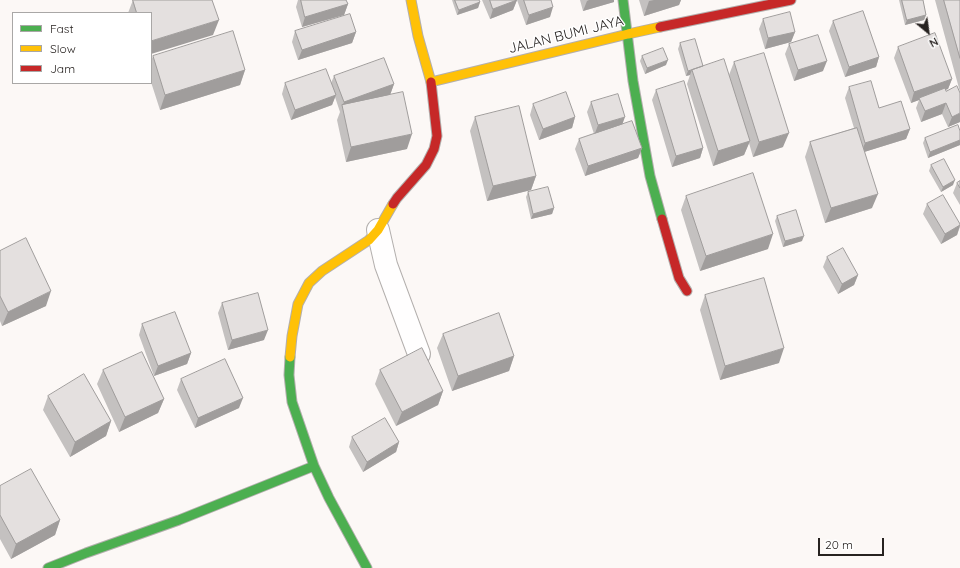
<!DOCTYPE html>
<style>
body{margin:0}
#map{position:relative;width:960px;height:568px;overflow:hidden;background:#fcf8f6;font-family:Quicksand,sans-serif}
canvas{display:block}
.legend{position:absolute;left:12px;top:12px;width:140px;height:72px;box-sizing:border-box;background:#fff;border:1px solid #a9a7a6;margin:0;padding:5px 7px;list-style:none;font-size:12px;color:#272220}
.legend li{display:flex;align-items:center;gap:8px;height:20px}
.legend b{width:20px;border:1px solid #a9a7a6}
.north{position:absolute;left:908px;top:12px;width:40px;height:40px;-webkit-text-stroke:3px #fff;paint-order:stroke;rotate:151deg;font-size:11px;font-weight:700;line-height:16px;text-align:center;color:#272220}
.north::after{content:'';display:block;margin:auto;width:14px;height:18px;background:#272220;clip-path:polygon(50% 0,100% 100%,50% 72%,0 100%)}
.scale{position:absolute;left:818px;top:538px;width:66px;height:18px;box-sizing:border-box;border:2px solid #272220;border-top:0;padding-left:5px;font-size:12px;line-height:14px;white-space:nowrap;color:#272220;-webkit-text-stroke:3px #fff;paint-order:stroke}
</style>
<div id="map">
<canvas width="960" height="568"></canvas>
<ul class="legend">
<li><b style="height:5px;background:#4caf50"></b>Fast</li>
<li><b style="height:5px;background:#ffc107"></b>Slow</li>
<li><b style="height:5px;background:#c62828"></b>Jam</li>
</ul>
<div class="north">N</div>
<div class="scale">20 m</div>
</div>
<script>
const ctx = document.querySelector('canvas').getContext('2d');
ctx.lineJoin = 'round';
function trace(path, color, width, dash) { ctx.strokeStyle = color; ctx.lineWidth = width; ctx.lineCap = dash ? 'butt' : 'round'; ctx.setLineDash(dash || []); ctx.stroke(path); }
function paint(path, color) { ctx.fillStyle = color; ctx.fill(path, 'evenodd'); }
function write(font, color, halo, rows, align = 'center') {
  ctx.font = font + ' Quicksand,sans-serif'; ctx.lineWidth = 3; ctx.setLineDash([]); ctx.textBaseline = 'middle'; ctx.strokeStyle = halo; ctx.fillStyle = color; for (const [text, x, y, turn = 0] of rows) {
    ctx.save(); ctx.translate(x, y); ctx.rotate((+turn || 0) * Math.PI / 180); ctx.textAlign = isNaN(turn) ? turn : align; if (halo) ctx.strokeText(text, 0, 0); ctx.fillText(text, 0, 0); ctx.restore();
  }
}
const street = new Path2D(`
 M378 230 386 265 419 354`);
const fast = new Path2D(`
 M623 0 633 81 650 176 662 219
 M290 357 289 375 292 402 314 466 329 498 367 568
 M48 568 86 553 179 520 314 466`);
const slow = new Path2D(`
 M411 0 418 36 431 82 628 34 660 27
 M290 357 292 336 298 304 309 283 322 271 369 240 378 230 393 204`);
const jam = new Path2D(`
 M660 27 791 0
 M393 204 397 198 426 165 434 149 437 136 431 82
 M662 219 679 278 687 291`);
trace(street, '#b3afad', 24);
trace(fast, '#b3afad', 11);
trace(slow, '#b3afad', 11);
trace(jam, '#b3afad', 11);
trace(street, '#fffefe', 22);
trace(fast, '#4caf50', 9);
trace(slow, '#ffc107', 9);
trace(jam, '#c62828', 9);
paint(new Path2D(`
 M133 0 213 35 151 13H128Z
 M298 0H346L348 4 344 15 302 27 296 7Z
 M452 0H479L480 2 478 8 457 15Z
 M482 0H517L513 10 490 19Z
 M517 0H551L550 17 526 25Z
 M580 0H614V2L583 11Z
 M639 0H681L679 5 644 16Z
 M899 0H923L926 15 924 20 905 25Z
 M935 0H960V92Z
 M763 19 795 32 791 42 765 49 759 29Z
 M833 21 879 57 876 67 845 77 829 31Z
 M295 31 356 32 352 43 298 60 292 42Z
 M680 43 703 66 729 75 734 62 783 147 753 157 749 143 744 155 713 166 687 84 690 75 686 76 678 49Z
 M789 44 823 71 794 81 785 54Z
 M898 47 952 79 948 89 945 90 960 122 948 127 942 114 921 122 916 108 919 100 911 103 894 58Z
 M153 56 245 70 240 85 160 110 151 82V61Z
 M642 56 666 65 645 74 640 61Z
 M334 76 394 84 390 95 407 149 346 162 337 120 340 112 335 97 332 105 291 120 282 94 285 83H331Z
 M849 87 910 129 906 139 864 152 872 208 825 223 805 157 810 142 854 128 845 98Z
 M656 90 703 148 700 158 672 167 652 100Z
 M591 102 623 124 642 148 638 158 585 176 575 149 579 139 594 134 587 112Z
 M533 104 575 117 572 128 539 140 530 115Z
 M475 117 536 176 531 190 487 201 470 131Z
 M960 131V145L928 158 923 143 925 138Z
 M931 165 953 185 941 192 929 171Z
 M957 183 960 188V205L953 193Z
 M528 192 554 208 552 214 531 219 526 197Z
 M686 196 768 249 700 271 681 210Z
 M927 204 960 224V227L957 235 941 244 923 214Z
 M777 216 802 241 783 247 775 221Z
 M0 251 46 306 2 326 0 321Z
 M827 257 858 275 854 285 838 294 823 267Z
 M705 295 779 363 720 380 700 310Z
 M222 303 264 340 228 350 218 313Z
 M142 324 191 353 187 364 154 376 139 335Z
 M443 334 514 356 509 371 452 391 437 348Z
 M103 370 164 399 158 413 119 432 97 384Z
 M380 370 443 391 438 405 396 426 375 384Z
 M181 379 239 408 195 428 177 390Z
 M48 396 111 421 106 436 70 457 43 410Z
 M352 437 399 442 396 452 363 472 349 447Z
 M0 486 60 520 55 535 11 559 0 539Z`), '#c4c1c0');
paint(new Path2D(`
 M517 0 513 10 490 19 493 9Z
 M589 0H614V2L583 11 587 1Z
 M654 0H681L679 5 644 16 649 1Z
 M480 2 478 8 457 15 459 10Z
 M348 4 344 15 302 27 305 17Z
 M553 7 550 17 526 25 529 15Z
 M926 15 924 20 905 25 907 20Z
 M219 20 213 35 151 54V41Z
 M356 32 352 43 298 60 302 50Z
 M795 32 791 42 765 49 768 38Z
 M879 57 876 67 845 77 849 67Z
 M668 60 666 65 645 74 647 68Z
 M827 61 823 71 794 81 798 70Z
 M245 70 240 85 160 110 165 95Z
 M692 70 690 75 686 76 688 71Z
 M952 79 948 89 920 99 919 98V100L911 103 914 92Z
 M394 84 390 95 342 107 344 102Z
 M336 95 332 105 291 120 295 110Z
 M946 103 942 114 921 122 925 111Z
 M960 113V122L948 127 952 117Z
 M575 117 572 128 539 140 543 129Z
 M625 117 621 128 594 136 598 125Z
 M910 129 906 139 861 153 865 143Z
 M789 133 783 147 753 157 759 142Z
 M412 134 407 149 346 162 351 147Z
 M960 140V145L928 158 930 152Z
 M750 141 744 155 713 166 718 151Z
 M642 148 638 158 585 176 588 166Z
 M703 148 700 158 672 167 676 156Z
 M536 176 531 190 487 201 493 186Z
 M955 180 953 185 941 192 943 187Z
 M878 194 872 208 825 223 831 208Z
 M554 208 552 214 531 219 533 214Z
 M960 225 957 235 941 244 945 234Z
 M773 234 768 249 700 271 706 256Z
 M804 236 802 241 783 247 785 241Z
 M858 275 854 285 838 294 842 284Z
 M51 291 46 306 2 326 8 312Z
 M268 330 264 340 228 350 232 340Z
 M784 348 779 363 720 380 725 366Z
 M191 353 187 364 154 376 158 366Z
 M514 356 509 371 452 391 458 376Z
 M443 391 438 405 396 426 402 412Z
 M243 398 239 408 195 428 198 418Z
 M164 399 158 413 119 432 125 417Z
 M111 421 106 436 70 457 75 442Z
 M399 442 396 452 363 472 367 462Z
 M60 520 55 535 11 559 16 544Z`), '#a09d9c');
const building = new Path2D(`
 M133 0H212L219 20 151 41V13H137Z
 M301 0H346L348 4 305 17Z
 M455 0H479L480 2 459 10Z
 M490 0H517L493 9Z
 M524 0H551L553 7 529 15Z
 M902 0H923L926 15 907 20Z
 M944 0H960V58Z
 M863 11 879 57 849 67 833 21Z
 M790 12 795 32 768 38 763 19Z
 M350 14 356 32 302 50 295 31Z
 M233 31 245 70 165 95 153 56Z
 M935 33 952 79 914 92 898 47Z
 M818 35 827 61 798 70 789 44Z
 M695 39 703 66 688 71 680 43Z
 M663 48 668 60 647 68 642 56Z
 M764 53 789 133 759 142 734 62Z
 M384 58 394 84 344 102 334 76Z
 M724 59 750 141 718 151 692 70Z
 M326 69 336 95 295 110 285 83Z
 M684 81 703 148 676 156 656 90Z
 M871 81 879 108 901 101 910 129 865 143 849 87Z
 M957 86 960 93V113L952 117 946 103 925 111 919 98 945 88 946 91Z
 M403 92 412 134 351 147 342 105Z
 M566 92 575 117 543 129 533 104Z
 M618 94 625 117 598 125 591 102Z
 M519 106 536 176 493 186 475 117Z
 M632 121 642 148 588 166 579 139Z
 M958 125 960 131V140L930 152 925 138Z
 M857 128 878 194 831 208 810 142Z
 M944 159 955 180 943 187 931 165Z
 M753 173 773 234 706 256 686 196Z
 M960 181V188L957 183Z
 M548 187 554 208 533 214 528 192Z
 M943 195 960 224V225L945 234 927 204Z
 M796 210 804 236 785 241 777 216Z
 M26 238 51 291 8 312 0 296V251Z
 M843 248 858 275 842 284 827 257Z
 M764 278 784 348 725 366 705 295Z
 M258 293 268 330 232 340 222 303Z
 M175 312 191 353 158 366 142 324Z
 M499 313 514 356 458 376 443 334Z
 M422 348 443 391 402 412 380 370Z
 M142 352 164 399 125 417 103 370Z
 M225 359 243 398 198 418 181 379Z
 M84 374 111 421 75 442 48 396Z
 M385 418 399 442 367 462 352 437Z
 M31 469 60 520 16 544 0 515V486Z`);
paint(building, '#e4e0df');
trace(building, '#a09d9c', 1);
write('14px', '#272220', '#fff', [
 ["JALAN BUMI JAYA",566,35,-14]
]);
</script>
